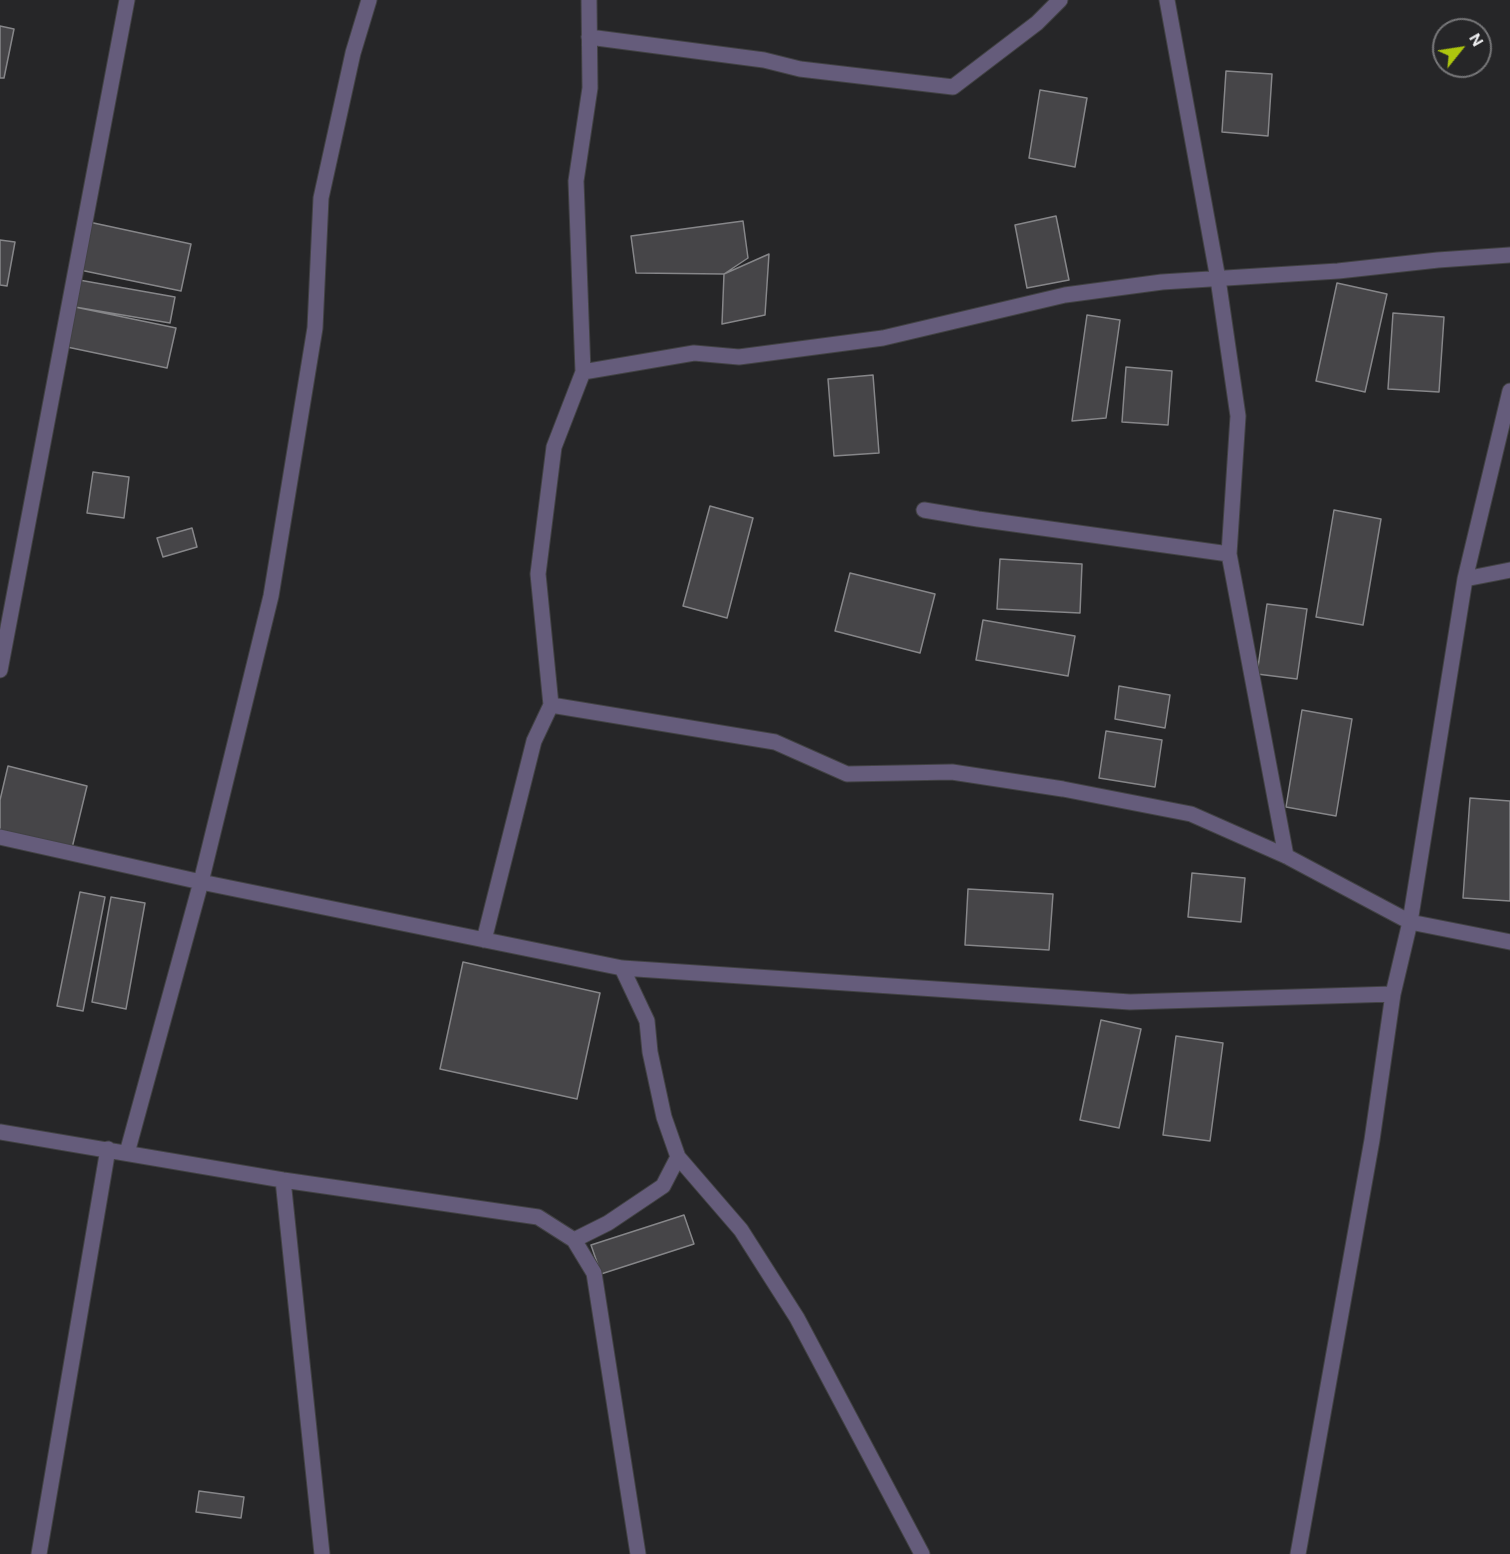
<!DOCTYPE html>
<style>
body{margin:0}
#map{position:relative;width:1510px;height:1554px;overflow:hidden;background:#262628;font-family:"DM Sans",sans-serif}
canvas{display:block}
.north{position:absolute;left:1432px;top:18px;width:60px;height:60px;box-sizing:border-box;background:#262628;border:2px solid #777779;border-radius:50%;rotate:60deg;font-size:16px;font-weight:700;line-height:24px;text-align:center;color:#f1f1f3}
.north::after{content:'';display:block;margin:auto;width:21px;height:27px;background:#adc60e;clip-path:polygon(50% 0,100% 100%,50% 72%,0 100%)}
</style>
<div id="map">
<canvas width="1510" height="1554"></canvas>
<div class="north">N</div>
</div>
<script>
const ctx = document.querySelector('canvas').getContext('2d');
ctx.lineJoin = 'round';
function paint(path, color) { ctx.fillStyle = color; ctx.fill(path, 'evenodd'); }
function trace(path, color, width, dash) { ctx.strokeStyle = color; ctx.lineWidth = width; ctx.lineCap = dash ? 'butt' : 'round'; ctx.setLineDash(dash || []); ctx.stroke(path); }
const building = new Path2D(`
 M0 26 14 29 4 78H0Z
 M1226 71 1272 74 1268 136 1222 132Z
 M1040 90 1087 98 1075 167 1029 158Z
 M1056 216 1069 280 1027 288 1015 225Z
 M743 221 748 258 724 274 636 273 631 236Z
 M89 222 191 244 181 291 80 270Z
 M0 240 15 242 7 286 0 285Z
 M769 254 765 315 722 324 724 274Z
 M79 280 175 297 170 323 75 307Z
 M1337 283 1387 294 1365 392 1316 381Z
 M75 307 176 328 167 368 67 347Z
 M1393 313 1444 317 1439 392 1388 389Z
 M1087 315 1120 320 1106 418 1072 421Z
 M1126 367 1172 371 1168 425 1122 422Z
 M873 375 879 453 834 456 828 379Z
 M93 472 129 477 124 518 87 513Z
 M710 506 753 518 727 618 683 606Z
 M1334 510 1381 519 1363 625 1316 617Z
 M192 528 197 547 163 557 157 538Z
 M1000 559 1082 564 1080 613 997 609Z
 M850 573 935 594 920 653 835 631Z
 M1267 604 1307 609 1297 679 1257 674Z
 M983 620 1075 636 1068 676 976 660Z
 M1119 686 1170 695 1165 728 1115 719Z
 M1302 710 1352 719 1336 816 1286 807Z
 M1106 731 1162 740 1155 787 1099 778Z
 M8 766 87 786 72 848 0 831V800Z
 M1470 798 1510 801V901L1463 898Z
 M1192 873 1245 878 1241 922 1188 917Z
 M968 889 1053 894 1049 950 965 945Z
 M80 892 105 897 83 1011 57 1006Z
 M111 897 145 903 126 1009 92 1002Z
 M463 962 600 993 577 1099 440 1069Z
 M1101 1020 1141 1029 1119 1128 1080 1120Z
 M1176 1036 1223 1043 1210 1141 1163 1135Z
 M684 1215 694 1244 601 1274 591 1245Z
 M199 1491 244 1497 241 1518 196 1512Z`);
paint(building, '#464548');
trace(building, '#868689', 1.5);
const minor = new Path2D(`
 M1167 0 1218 279 1238 416 1229 554 1286 856
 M589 37 764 60 800 69 953 87 1037 23 1060 0
 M583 372 694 353 739 357 883 338 1065 295 1162 282 1338 271 1438 260 1510 255
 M924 510 978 519 1229 554
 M1465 579 1510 570
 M0 670 127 0
 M551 705 775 742 847 774 952 772 1063 789 1191 814 1286 856 1410 922 1510 942
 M0 837 201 882 622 968 1130 1002 1393 994
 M484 940 534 741 551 705 538 574 554 447 583 372 576 181 590 88 589 0
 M622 968 647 1021 650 1052 664 1117 678 1157 741 1230 797 1318 922 1554
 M0 1132 283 1180 538 1217 574 1240 594 1273 638 1554
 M127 1153 201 882 271 596 315 328 321 198 353 53 369 0
 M283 1180 322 1554
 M574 1240 608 1223 663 1186 678 1157
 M39 1554 108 1149
 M1298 1554 1372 1140 1393 994 1410 922 1465 579 1510 391`);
trace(minor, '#424244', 17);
trace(minor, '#655c7b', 15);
</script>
